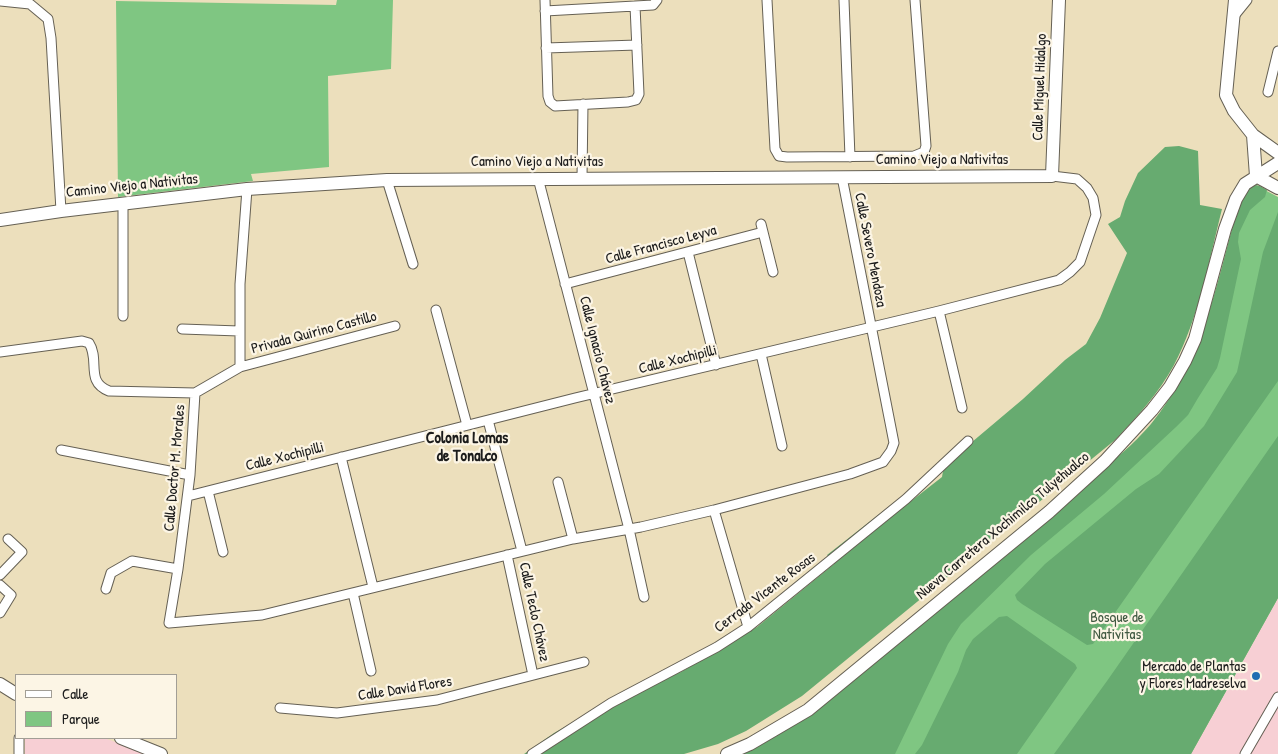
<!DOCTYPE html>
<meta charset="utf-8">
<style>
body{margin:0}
#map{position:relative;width:1278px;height:754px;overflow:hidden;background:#ecdfbc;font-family:"Patrick Hand",sans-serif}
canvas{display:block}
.legend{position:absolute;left:15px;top:674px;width:162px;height:65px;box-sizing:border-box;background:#fcf5e5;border:1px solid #a29e95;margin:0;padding:6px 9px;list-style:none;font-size:15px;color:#1c1c1c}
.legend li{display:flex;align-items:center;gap:10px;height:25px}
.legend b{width:25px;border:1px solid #a29e95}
</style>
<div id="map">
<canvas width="1278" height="754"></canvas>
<ul class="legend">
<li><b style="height:6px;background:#fff"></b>Calle</li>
<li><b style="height:14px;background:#7fc682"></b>Parque</li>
</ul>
</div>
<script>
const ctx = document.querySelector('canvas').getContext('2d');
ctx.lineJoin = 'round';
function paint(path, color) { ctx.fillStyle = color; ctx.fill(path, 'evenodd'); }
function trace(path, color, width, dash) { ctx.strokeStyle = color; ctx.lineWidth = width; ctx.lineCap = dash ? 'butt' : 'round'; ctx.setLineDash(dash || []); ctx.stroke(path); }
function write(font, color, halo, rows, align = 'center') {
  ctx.font = font + ' "Patrick Hand",sans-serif'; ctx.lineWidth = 4.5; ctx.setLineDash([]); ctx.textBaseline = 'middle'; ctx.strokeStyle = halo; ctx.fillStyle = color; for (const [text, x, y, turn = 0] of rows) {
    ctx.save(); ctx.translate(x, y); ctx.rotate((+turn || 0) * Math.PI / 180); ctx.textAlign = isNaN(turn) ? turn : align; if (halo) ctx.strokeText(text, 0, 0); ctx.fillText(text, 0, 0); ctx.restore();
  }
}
paint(new Path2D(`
 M1278 598V754H1191Z
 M25 738H104L148 754H25Z`), '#f7cfd4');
paint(new Path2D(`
 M337 0H393L391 69 328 76 329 167 251 174 253 181 118 197 116 1 336 5Z
 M1257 186 1278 197V598L1191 754H742L770 741 1155 426 1199 354 1233 232Z`), '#7fc682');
paint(new Path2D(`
 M1179 146 1198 151 1200 205 1222 209C1209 261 1199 317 1174 365 1159 393 1136 418 1115 440L802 696 746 731 718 744 684 754H524L554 733 621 695 681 672 757 627 834 564 827 555 896 501 901 509 942 477 943 471 972 442 1023 399 1065 360 1086 344 1100 318 1127 253 1108 224 1120 217 1125 201 1138 173 1165 147Z
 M1256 185 1260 186 1267 190 1265 197 1250 210 1239 233 1238 242 1241 259 1220 358 1217 368 1198 398 1188 415 1176 427 1104 494 1031 555 961 624 948 644 895 754H733L759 743 1093 478C1113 461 1134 444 1151 424 1204 359 1215 288 1237 211 1241 200 1244 189 1256 185Z
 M1278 212V381L1093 644 1087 645 1022 604 1017 600 1015 595 1045 564 1136 489 1159 474 1204 426 1237 372 1263 252Z
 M1278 436V598L1191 754H1054L1107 681Z
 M1007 616 1075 664 1077 668 1017 754H915L922 745 958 672 966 650 973 639 999 617Z`), '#67ab70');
const street = new Path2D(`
 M545 0 548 96 550 102 555 106 628 102 636 100 639 94 635 6
 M767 0 775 149 779 156 787 157 914 156 924 152 926 146 915 0
 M844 0 850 157
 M0 1 30 4 48 19 51 38 61 211
 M545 11 653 5 657 0
 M1234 16 1247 0
 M546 48 637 45
 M1268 92 1278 51
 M538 178 629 529 644 597
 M582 178 583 104
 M387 180 413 264
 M123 204V316
 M761 224 773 272
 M688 252 716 365
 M565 284 763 232
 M436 310 467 425
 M939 311 962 408
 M182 329 239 331
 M0 352 82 341 89 343C100 360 85 382 109 391L195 393
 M761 354 782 446
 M240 367 395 326
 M195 393 190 475 178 569 169 623 262 615 573 539 641 527 714 510 850 474 883 462 891 451 894 443 842 177
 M195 393 240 367V284L247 189
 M488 420 522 551
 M61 450 190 475
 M341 457 373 587
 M558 482 573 539
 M208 491 223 552
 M188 496 575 398 939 311 1059 280 1070 272 1080 262 1096 215 1093 198 1087 188 1077 179 1052 176
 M714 510 748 627
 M507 555 533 675
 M0 575 22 552 8 539
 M0 585 11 595 0 613
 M106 589 111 573 132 561 178 569
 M353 593 371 671
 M280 708 337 713 437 700 584 662
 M19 754V738
 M532 754 611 703 717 647 748 627 906 499 968 441
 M1245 754 1278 697`);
const secondary = new Path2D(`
 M1235 0 1226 95 1234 111 1253 135 1278 153
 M1253 135 1256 176
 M1256 176 1278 188
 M0 220 61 211 247 189 387 180 1052 176 1059 0
 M0 684 16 694
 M121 738 161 754
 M727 754 750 744 808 710 1049 512 1105 461 1152 410 1170 387 1185 361 1195 339 1225 229 1236 199 1245 184 1278 163`);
trace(street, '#656054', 11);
trace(secondary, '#656054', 14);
trace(street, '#fff', 9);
trace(secondary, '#fff', 12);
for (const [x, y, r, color] of [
 [1256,676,5,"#1f6fb2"]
]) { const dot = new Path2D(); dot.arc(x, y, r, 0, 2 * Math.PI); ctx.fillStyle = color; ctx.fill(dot); trace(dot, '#fcf5e5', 2); }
write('15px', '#1c1c1c', '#fcf5e5', [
 ["Calle Miguel Hidalgo",1040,87,-88],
 ["Camino Viejo a Nativitas",942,160],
 ["Camino Viejo a Nativitas",537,162],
 ["Camino Viejo a Nativitas",132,186,-6],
 ["Calle Francisco Leyva",661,245,-15],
 ["Calle Severo Mendoza",870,250,79],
 ["Privada Quirino Castillo",314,333,-15],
 ["Calle Ignacio Chávez",597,350,76],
 ["Calle Xochipilli",678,360,-14],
 ["Calle Xochipilli",285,457,-14],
 ["Calle Doctor M. Morales",175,468,-85],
 ["Nueva Carretera Xochimilco Tulyehualco",1003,526,-40],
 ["Cerrada Vicente Rosas",765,593,-37],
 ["Calle Teclo Chávez",534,612,78],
 ["Calle David Flores",405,689,-9]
]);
write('15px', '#3f5840', '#fcf5e5', [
 ["Bosque de",1117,618],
 ["Nativitas",1117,635]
]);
write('15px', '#1c1c1c', '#fcf5e5', [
 ["Mercado de Plantas",1246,667],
 ["y Flores Madreselva",1246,684]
], 'right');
write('bold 16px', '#1c1c1c', '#fcf5e5', [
 ["Colonia Lomas",467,439],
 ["de Tonalco",467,457]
]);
</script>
